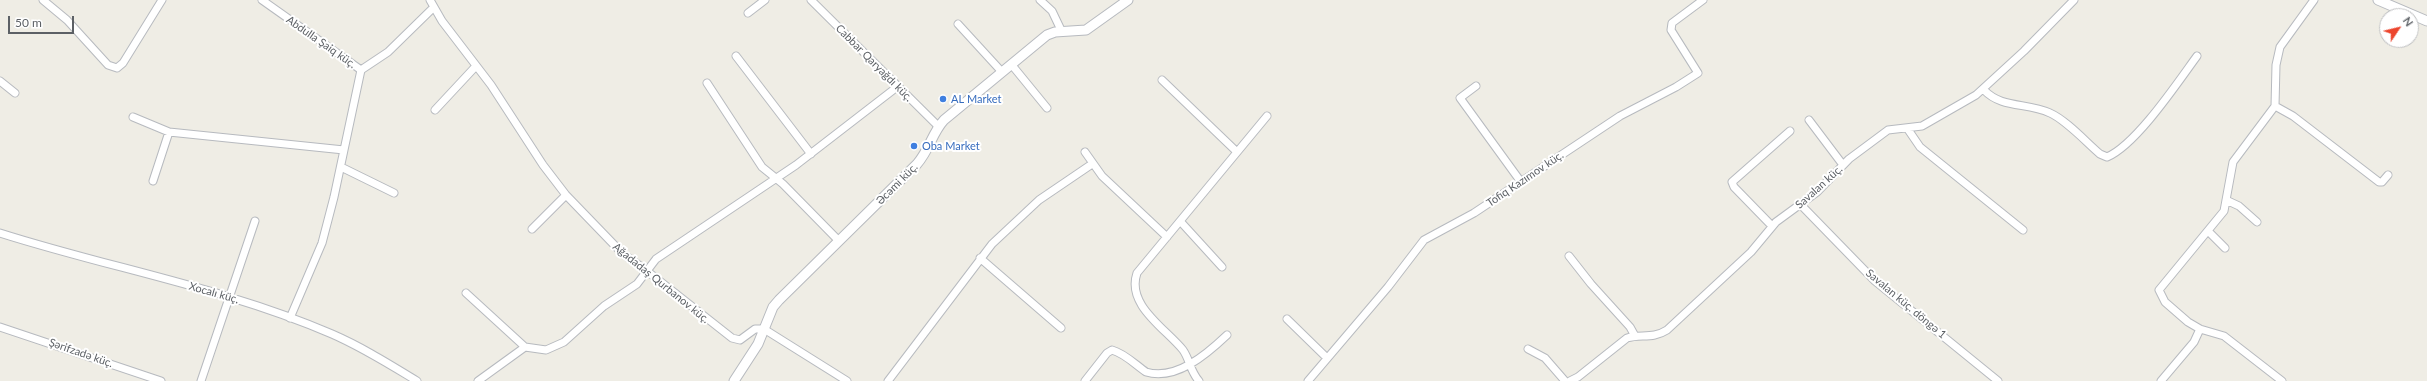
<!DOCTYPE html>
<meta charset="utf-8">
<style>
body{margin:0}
#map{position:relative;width:2427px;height:381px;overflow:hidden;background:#efede5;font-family:Lato,sans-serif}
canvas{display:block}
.north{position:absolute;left:2379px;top:8px;width:40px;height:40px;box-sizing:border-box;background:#fff;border:1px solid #bebfc1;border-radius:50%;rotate:55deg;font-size:11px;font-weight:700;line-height:16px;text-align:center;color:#5c6065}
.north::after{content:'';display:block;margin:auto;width:14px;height:18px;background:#ec452d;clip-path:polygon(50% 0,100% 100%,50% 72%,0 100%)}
.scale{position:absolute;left:8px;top:16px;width:66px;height:18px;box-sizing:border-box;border:2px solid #5c6065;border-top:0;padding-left:5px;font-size:12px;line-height:14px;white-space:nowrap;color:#5c6065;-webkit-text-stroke:3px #fff;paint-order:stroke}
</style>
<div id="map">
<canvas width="2427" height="381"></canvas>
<div class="north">N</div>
<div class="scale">50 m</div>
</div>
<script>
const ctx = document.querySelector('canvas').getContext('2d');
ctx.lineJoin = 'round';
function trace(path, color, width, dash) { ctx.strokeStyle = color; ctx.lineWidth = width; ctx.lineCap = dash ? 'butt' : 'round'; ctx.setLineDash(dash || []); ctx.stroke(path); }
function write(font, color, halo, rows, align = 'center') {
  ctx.font = font + ' Lato,sans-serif'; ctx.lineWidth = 4; ctx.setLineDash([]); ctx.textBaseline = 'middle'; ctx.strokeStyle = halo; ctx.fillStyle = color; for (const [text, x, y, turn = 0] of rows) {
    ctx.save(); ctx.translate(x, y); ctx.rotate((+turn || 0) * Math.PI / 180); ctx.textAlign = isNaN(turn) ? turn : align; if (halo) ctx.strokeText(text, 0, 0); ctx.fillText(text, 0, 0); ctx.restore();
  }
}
const minor = new Path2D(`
 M43 0 67 20 108 65 117 68 123 63 162 0
 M262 0 361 70
 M430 0 442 21 491 85 543 165 566 195 622 253 647 271 732 338 740 340 755 329H764L847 381
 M811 0 938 126
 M1040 0 1052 11 1062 32
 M748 13 765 0
 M958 24 1002 72
 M736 56 811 154
 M1011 64 1047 108
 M1162 80 1237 152
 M0 81 15 93
 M707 83 762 167 783 184 839 241
 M1476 86 1460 98 1521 182
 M1984 90C2002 109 2027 102 2050 113 2066 120 2086 142 2100 154L2107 157C2136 145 2178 82 2197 56
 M2275 106 2293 116 2379 182H2382L2388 175
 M435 110 476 66
 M133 117 169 132 344 150
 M1809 120 1843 165
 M1907 128 1920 147 2023 230
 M1085 152 1102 176 1167 237
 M341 167 394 193
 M153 181 169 132
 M2226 200 2239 206 2257 222
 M1801 205 1875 281 1998 381
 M1180 221 1222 267
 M1772 226 1734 187 1732 182 1790 131
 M532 229 566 195
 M2209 232 2225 248
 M0 233C110 268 226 288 332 334 362 347 389 364 417 381
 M1569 256 1591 284 1630 327 1635 336
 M980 258 1061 328
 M466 293 525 347
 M290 318 322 243 334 197 361 70 388 52 433 8
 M1287 319 1327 358
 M0 327 161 381
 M1528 349 1545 358 1565 381
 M201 381 255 221
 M478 381 525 347 546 350 564 342 604 306 637 284 656 259 796 165 897 87
 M888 381 992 244 1039 200 1092 164
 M1085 381 1107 353 1112 350C1124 353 1136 365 1146 372 1176 381 1207 354 1227 335
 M1199 381C1190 371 1190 360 1183 350 1165 328 1126 305 1137 273L1267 116
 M1308 381 1388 287 1424 240 1474 213 1620 116 1676 87 1698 73 1671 30 1672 23 1703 0
 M1570 381 1578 377 1627 338C1641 334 1653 339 1667 330L1751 252 1776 222 1817 192 1849 159 1888 130 1922 126 1976 95 2024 51 2074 0
 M2161 381 2194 342 2200 329
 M2282 381 2224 336 2200 329 2188 322 2165 302 2159 290 2224 211 2233 162 2275 106 2276 65 2280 47 2314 0`);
const tertiary = new Path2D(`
 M2378 0 2427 21
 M734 381 758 344 773 307 779 300 917 164C930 149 932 133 944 120L1047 35 1055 32 1086 30 1128 0`);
trace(minor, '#b7babf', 9);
trace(tertiary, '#b7babf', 11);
trace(minor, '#fff', 7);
trace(tertiary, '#fff', 9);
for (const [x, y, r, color] of [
 [943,99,4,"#3f7fe0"],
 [914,146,4,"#3f7fe0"]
]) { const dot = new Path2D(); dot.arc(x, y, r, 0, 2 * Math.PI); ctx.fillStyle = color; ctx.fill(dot); trace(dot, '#fff', 1.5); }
write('11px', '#5c6065', '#fff', [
 ["Abdulla Şaiq küç.",321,42,35],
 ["Cabbar Qaryağdı küç.",874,63,45],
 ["Tofiq Kazımov küç.",1525,179,-34],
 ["Əcəmi küç.",897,184,-45],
 ["Savalan küç.",1819,187,-42],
 ["Ağadadaş Qurbanov küç.",661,283,39],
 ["Xocalı küç.",214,293,16],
 ["Savalan küç. döngə 1",1906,304,40],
 ["Şərifzadə küç.",81,353,19]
]);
write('11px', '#366cbe', '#fff', [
 ["AL Market",951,99],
 ["Oba Market",922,146]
], 'left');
</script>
